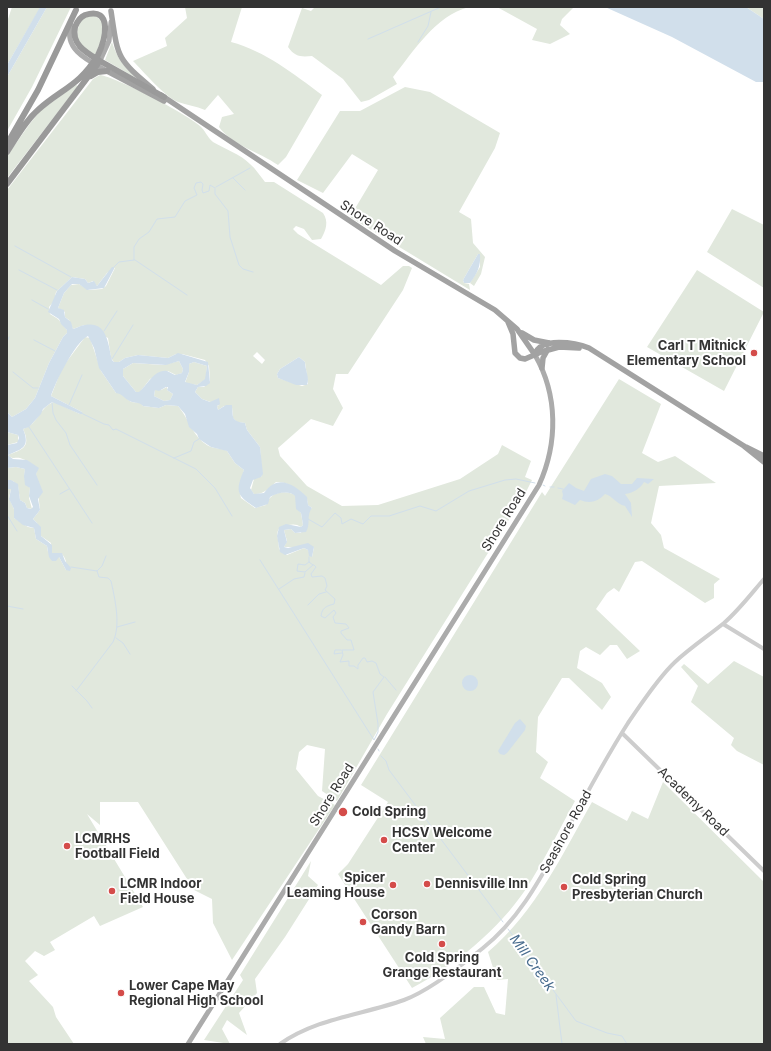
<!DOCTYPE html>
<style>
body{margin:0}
#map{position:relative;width:771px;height:1051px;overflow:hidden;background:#fff;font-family:Inter,sans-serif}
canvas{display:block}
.frame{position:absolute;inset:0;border:8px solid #333;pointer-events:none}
</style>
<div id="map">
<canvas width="771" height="1051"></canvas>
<div class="frame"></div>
</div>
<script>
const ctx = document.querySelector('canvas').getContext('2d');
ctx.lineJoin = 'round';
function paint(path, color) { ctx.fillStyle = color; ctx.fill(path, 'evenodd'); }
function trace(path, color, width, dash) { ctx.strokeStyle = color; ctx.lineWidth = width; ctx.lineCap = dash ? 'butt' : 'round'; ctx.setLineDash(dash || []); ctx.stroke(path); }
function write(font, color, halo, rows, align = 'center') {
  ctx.font = font + ' Inter,sans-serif'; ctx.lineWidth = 4; ctx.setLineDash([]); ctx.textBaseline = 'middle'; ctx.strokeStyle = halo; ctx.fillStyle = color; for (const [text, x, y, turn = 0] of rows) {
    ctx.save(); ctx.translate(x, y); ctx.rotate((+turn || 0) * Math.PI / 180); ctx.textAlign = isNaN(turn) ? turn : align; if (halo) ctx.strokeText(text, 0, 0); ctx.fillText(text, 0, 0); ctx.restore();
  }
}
paint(new Path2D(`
 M12 7 40 8 7 65V22Z
 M47 7H71L32 87 7 131V77Z
 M185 7H242L231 42C265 51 294 74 322 95L286 157 278 165C259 152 232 145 219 127L222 117 234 114 218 95 205 110C196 106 187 105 178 102 165 97 143 71 133 61L167 46 165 38 187 18Z
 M315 7H469C435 16 414 51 393 77L397 84 369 100 361 102 343 79 312 56C301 57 295 57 288 47L302 8 311 11Z
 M497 7H574L562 19 560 25 570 34 550 44 532 40 537 29Z
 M746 7H764V19Z
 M94 15 102 21 103 36 95 55C77 47 72 32 84 17Z
 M112 42C117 58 124 67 136 78L105 60Z
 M100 75C116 77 187 114 200 126 205 130 207 137 213 142 225 149 240 154 250 164 256 169 260 176 265 182H274L323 213C329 222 326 230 321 239L312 240 304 229 296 226 293 229 298 234 381 285 403 266H409L412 268 403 290 348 374H336L333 389 343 408 333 426 311 419 278 448 280 456 307 486 342 506 378 505 460 479 498 454 502 445 531 461 525 477 532 480 525 494 387 714 337 801 322 791 325 749 307 745 299 752 296 769 318 796 335 805 232 960 213 923 212 899 194 890 138 802H100V825L87 814 143 907 100 926 94 916 50 942 55 950 44 956 35 951 25 961 38 975 29 981 53 1007 56 1017 74 1044H7V489H11L9 498 14 509V518L28 527 34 528 36 539 47 546 48 552 59 557 66 570C67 563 66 558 61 553H52L51 543 41 536 37 523 33 519 40 510 36 474 37 470C34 465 27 460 20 458 15 457 13 460 8 455 21 450 32 448 23 429 38 425 40 406 54 402L80 414 82 412 51 396 62 368 85 337 90 338 101 371 116 393H120L131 402 141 403 143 406 159 408 166 405 178 406C190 420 193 439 211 447 216 449 222 448 227 451L235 463 244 470 239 489 241 498 255 508 266 505C267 503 269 498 271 497 277 491 290 491 296 496V507L301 513 303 525 301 527C297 524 293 524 288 525 272 527 279 537 279 549L287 555 304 548 308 550 312 557 314 547H284L287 541 284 530 291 529 295 533H301L308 512 312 508 308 505 307 499C297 490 290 481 276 482 269 488 263 495 254 494L251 490 254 479 262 476 260 447 247 430 245 423 237 422 233 418 232 407 224 406 218 410 217 406 219 405 202 399 195 392 198 387H204L210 381 209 366 205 360 182 354H176L168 358 138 355 125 358 119 362H114L111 358 108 338 84 325 73 329 69 320 65 317V312L58 308 64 293 71 285 79 284 89 290 102 289 106 286 115 268 107 273 97 286 93 281 88 283 85 279 72 277 56 292 54 301 49 307 50 314 58 319 67 330V333L63 337 49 363 35 398 26 409 12 417 7 412V190L93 79ZM257 352 265 360 262 364 253 356ZM299 357 305 362 308 384 302 386 278 378 277 374 280 369Z
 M76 85 78 86 7 178V156L29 125 40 111Z
 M405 87 430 92 500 133 495 148 459 212 471 219 473 243 485 257 481 274 474 286 470 283 480 267V254H478L463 280 464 283 469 284 470 290 350 217 378 170 352 154 323 193 297 180 340 111H360Z
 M732 209 764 225V288L707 252Z
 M697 270 764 312 724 391 647 347Z
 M179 361 183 369 182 373 176 375 168 371 150 379 140 392H136L123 376V369L133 363 163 365Z
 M194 362 207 366 206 379 197 385 185 383 189 372V364Z
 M619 379 661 404 642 453 658 462 675 456 716 483 659 486 651 523 661 535 664 548 720 579 714 584V598L705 603 642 561 635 562 619 592 614 588 607 593 596 609 640 651 627 659 617 645H610L600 655 586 647 580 651 577 668 602 683 611 697 602 710 569 678H562L538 717 536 752 548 762 540 778 575 801C559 830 544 861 526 889 498 930 456 965 412 988L338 874 348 864 388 802 361 785 542 492 545 496Z
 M167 387V390L173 394 170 400 164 401 154 396 155 390H161Z
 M7 432 18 435V442L7 445Z
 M16 467 25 469C24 477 25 482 30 488L29 498 32 509 27 508 25 503 20 500 18 486 13 481 7 480V468Z
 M734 661 764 677V765L737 751 731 745 734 738 691 702 698 686 681 667 684 664 708 684Z
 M663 782 764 882V1044H426L423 1037 445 1039 440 1018 474 987H484L496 1013 505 1015 508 979 497 980 488 952C536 911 562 855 592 802L627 821 632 811 648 819Z
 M311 861 308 876 318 885 285 937 255 979 257 993 239 1013 247 1035 227 1020 222 1029 230 1044 204 1040 243 980 240 975Z`), '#e1e8dd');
paint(new Path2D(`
 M40 7H47L7 77V65Z
 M605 7H746L764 19V82H756L672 37Z
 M478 254H480C481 266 477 274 470 283H464L463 280Z
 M112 267H114V269L104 288 87 290 79 284H72L64 293 58 308 64 310 65 317 71 322 73 329C77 328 81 325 85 325 108 321 108 345 112 360L114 362H119L125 358 138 355 168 358 178 353 208 362 210 383 206 386 198 387 195 392 202 399 210 402 219 398 220 404 217 406 218 410 226 405H232C233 418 231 421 245 423L247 430 260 447 263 474 261 477 253 480 250 488 254 494 264 493C277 474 293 483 307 497L308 505 312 508C306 515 311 524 306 532L295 533 291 529 284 530 287 542 284 547 288 548 308 543 314 547 312 557 309 556 308 550 304 548 285 555 280 552 277 536 279 527 286 524 301 527 303 525 301 513 296 509 295 496C289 490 277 493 270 497L268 504 256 508C238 496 234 493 244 470L235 463 227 451 211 447 199 439 197 434 189 427 185 414 178 406 166 405 159 408 143 406C139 401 133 404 128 400 123 397 122 394 116 393L99 368 94 348 88 336C75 342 55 383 51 396L82 412 83 414H80L52 402 43 409 41 414 29 427 23 429C31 448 21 449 8 455L13 459 27 460 39 468 36 474 43 492 38 499 40 510 33 519 41 527V536L52 545V553H62L65 561 71 568 70 571 66 570 59 557 56 561H52L49 557 47 546 36 539 34 528 23 525 14 518V509L9 499 11 489H7V480H11L18 484 20 500 25 503 27 508 31 509 33 507 29 496 30 488 25 485 24 476 25 469 16 467 7 468V445L17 443 19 438 18 435 7 432V412L12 417 26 409 35 398 49 363 63 337 67 333V330L61 324 59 319 48 312 57 291 72 277 85 279 88 283 94 281 97 286ZM179 361 183 369 182 373 175 375C172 374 170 372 167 371 154 369 147 386 139 392H136L123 376V369L133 363 166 365ZM194 362 207 366 205 379 197 385 185 382 189 372V364ZM166 387H168L167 390 173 394 170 400 164 401 154 396 155 390 159 391Z
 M299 357 305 362C305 370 310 378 307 385H296L278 378 277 374 280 369Z
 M605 474 612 476 621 484H632L637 478 654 479 648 484 644 482C640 489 633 493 625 494L631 503 632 517 625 506C616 504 613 496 605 494 598 502 589 504 580 500L575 505 562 499 563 495 562 491 569 483 576 488 584 491 591 479Z
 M462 683a8 8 0 1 1 16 0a8 8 0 1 1-16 0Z
 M520 719 526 726 525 730 507 753 504 755 500 754 498 751 515 723Z`), '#d1dfeb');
trace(new Path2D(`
 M368 39 441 7
 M418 42 428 26 431 12
 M233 178 245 190
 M216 187 250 168
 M215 189V194L228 211 230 237 239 265 243 269 253 272
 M15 246 71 277
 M134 260V247L139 239 149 232 157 219 175 217 185 201 197 195 194 188 196 183 201 182 203 184 202 190 203 193 209 191 210 185 215 188
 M135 260 187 295
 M114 267 119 262 134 260
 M19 270 57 290
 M32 300 48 309
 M104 331 117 311
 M34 340 55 351
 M7 342 9 337
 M112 359 133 325
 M13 372 33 388H38
 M52 402 53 413 56 420 66 433 70 445 97 485
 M69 405 82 375
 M83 414 104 424 109 425 113 430 116 429 196 469 215 488 232 516
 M29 427 92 523
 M174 458 191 451 194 442 199 439
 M543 485 545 486
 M550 487H554
 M558 488 563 489
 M60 494 69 489
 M7 515 17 531
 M308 519 322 527 335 513 341 518 342 524 351 519 363 524 371 516H389L420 506 436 511 469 491 505 480 516 479 535 483
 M309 557V562L313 565
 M260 560 374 740 378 732V724L373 692 384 677 380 674 376 663 372 661 367 662 365 658H363L358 665V669L354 666H349V661L340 662 343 655 342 650H354L351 640H347L341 633V631L349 628 346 624 335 623 333 617 336 613 334 610 325 618 321 616C322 608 326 606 334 604L335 599 325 590 327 586 325 578 322 576 312 577 311 574 316 567 314 565
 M309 562 305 565 298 564 297 571 305 572 313 565
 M71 567 97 571 102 566 106 556
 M279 589 294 579 304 577 305 573
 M308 605 319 594 326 592
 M7 606 23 609
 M117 627 135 622
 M116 638 123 643 130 654
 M341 650H335L334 654 342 653
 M385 677 396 690
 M72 686 87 701 92 708
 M76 691 113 642C121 625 115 599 111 581L108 578 99 577 97 571
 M378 749 379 751
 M381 756 386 761 389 770 503 922
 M508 929 576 1021 607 1033 622 1036 627 1044
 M556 995 562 1044`), '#d1dfeb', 1);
trace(new Path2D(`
 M723 624 764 649
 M622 733 764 871
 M280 1044C317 1018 362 1015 404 1000 429 991 462 965 483 948 518 920 538 883 559 845 581 804 603 762 628 723 642 703 657 679 675 662 690 648 708 636 724 623 739 610 751 594 764 579`), '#cdcdcd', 4);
trace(new Path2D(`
 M71 25C63 50 89 61 107 71
 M99 63 109 41 111 22
 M188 1044 539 485C558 443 558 395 535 355`), '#ababab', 5);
trace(new Path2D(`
 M111 11C118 58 116 58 153 89
 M107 71 164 101
 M161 95 395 251 495 310 517 329 535 355
 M508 322 513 334 515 353 520 358 525 359 541 352 559 347 579 348
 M522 333 534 340 549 343
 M535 355C539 336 577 343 589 348L744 446 764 462
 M542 368 543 358 548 349
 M746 447 764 456`), '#a2a2a2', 5.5);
trace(new Path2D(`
 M91 76 98 72 107 71
 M7 144 38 90 76 10
 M7 152C17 137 25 121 39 109 63 88 79 86 98 55 105 41 114 6 85 15 80 17 77 22 75 27 71 45 87 53 100 61L164 97
 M7 184 97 65`), '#9a9a9a', 6);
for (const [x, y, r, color] of [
 [754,353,4,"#d44c4a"],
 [343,812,5,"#d44c4a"],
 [384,840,4,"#d44c4a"],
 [67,846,4,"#d44c4a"],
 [427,884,4,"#d44c4a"],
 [393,885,4,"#d44c4a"],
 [564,887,4,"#d44c4a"],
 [112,891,4,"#d44c4a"],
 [363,922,4,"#d44c4a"],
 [442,944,4,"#d44c4a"],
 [121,993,4,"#d44c4a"]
]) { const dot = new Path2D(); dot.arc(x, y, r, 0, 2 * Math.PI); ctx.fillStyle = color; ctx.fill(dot); trace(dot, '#fff', 1.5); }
write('13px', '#333', '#fff', [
 ["Shore Road",371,223,33],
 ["Shore Road",504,520,-58],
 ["Shore Road",332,795,-58],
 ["Academy Road",693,802,44],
 ["Seashore Road",566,832,-61]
]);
write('bold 13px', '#333', '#fff', [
 ["Carl T Mitnick",746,346,"right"],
 ["Elementary School",746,361,"right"],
 ["Cold Spring",352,812],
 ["HCSV Welcome",392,833],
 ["Center",392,848],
 ["LCMRHS",75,839],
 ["Football Field",75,854],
 ["Spicer",385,878,"right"],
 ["Leaming House",385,893,"right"],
 ["Cold Spring",572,880],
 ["Presbyterian Church",572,895],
 ["LCMR Indoor",120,884],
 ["Field House",120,899],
 ["Dennisville Inn",435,884],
 ["Corson",371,915],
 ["Gandy Barn",371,930],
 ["Cold Spring",442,958,"center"],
 ["Grange Restaurant",442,973,"center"],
 ["Lower Cape May",129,986],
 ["Regional High School",129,1001]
], 'left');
write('italic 14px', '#486c8e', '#fff', [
 ["Mill Creek",532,963,54]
]);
</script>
